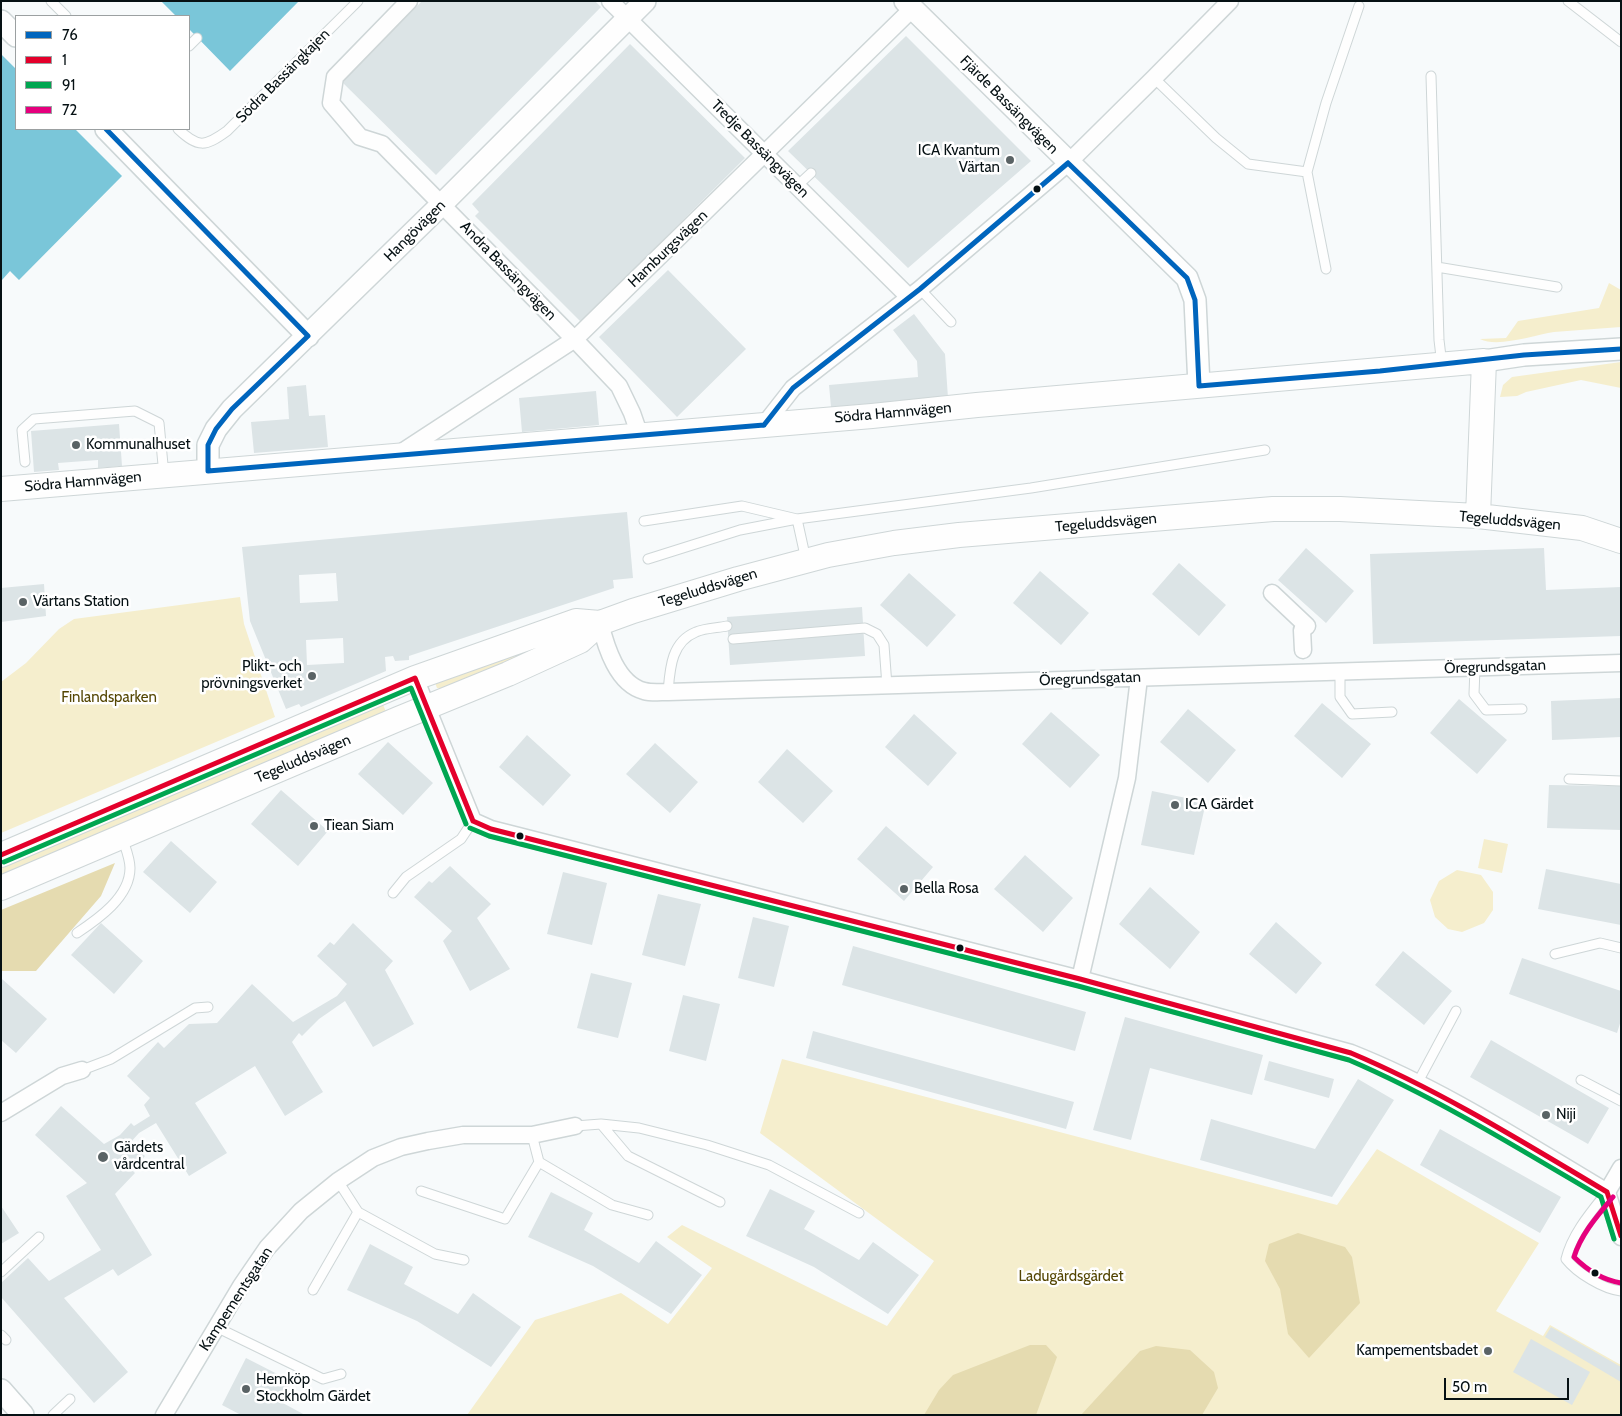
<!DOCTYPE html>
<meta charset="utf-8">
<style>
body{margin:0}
#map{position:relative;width:1622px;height:1416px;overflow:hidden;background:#f7fafb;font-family:Cabin,sans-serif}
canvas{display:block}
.frame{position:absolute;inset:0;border:2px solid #061114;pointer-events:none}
.legend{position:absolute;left:15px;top:15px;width:175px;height:115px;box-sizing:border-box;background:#fff;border:1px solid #9ba0a1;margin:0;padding:6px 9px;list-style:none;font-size:15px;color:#061114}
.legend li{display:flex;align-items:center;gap:10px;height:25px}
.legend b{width:25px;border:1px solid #9ba0a1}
.scale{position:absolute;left:1444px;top:1378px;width:125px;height:22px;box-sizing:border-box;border:2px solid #061114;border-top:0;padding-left:6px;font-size:15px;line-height:18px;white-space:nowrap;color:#061114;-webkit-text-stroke:4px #fff;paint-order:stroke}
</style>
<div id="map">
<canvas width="1622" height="1416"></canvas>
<div class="frame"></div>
<ul class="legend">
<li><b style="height:6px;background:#0065bd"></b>76</li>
<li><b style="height:6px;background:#e4002b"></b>1</li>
<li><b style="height:6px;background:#00a651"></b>91</li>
<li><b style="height:6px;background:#e5007d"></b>72</li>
</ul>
<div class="scale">50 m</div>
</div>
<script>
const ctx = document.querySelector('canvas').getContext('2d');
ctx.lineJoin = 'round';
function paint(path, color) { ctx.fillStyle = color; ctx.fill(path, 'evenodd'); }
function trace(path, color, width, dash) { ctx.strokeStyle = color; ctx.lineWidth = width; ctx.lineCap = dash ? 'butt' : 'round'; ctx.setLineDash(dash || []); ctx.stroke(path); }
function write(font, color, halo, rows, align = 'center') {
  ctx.font = font + ' Cabin,sans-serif'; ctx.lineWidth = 5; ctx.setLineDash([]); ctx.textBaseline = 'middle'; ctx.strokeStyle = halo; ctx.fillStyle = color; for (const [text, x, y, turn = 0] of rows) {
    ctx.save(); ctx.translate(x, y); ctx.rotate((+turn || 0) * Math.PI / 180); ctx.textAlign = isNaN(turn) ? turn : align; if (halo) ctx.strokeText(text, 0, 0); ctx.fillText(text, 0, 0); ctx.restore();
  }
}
paint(new Path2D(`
 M1609 283 1621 290V327C1598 329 1576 330 1554 332 1534 335 1498 348 1480 339L1506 338 1518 321 1599 308Z
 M1621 362V388L1581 380 1526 392 1517 396 1500 397 1503 385 1512 377Z
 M240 597 244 624 275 717 1 833V682L26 663 59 629 74 619Z
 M579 631 442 689 437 688 434 680Z
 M382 702 386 712 1 876V863Z
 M1484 839 1508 844 1502 873 1478 868Z
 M1457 870 1481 875 1493 892V910L1484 923 1462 932 1448 929 1435 917 1430 900 1439 881Z
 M782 1059 1337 1205 1377 1149 1539 1243 1496 1311 1543 1336 1550 1325 1621 1365V1415H467L535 1320 621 1293 668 1324 712 1268 667 1237 682 1225 887 1326 934 1261 760 1133Z`), '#f5eecd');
paint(new Path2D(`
 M115 863 101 896 36 971H1V910Z
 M1298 1233 1345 1247 1352 1257 1360 1303 1309 1358 1288 1334 1280 1289 1265 1261 1269 1244Z
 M1030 1345H1046L1057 1357 1036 1415H924L939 1390 953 1375Z
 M1156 1346 1190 1350 1214 1372 1218 1388 1202 1415H1081L1140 1351Z`), '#e5dbb0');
paint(new Path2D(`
 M161 1H299L230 71 189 29V16H176Z
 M1 54 16 69V129H75L122 176 19 280 10 271 2 280 1 279Z`), '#7ac6d9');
paint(new Path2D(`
 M422 1H595L601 7 436 175 342 82Z
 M906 36 1031 161 908 268 788 151Z
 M630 44 745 158 581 322 475 216 479 212 472 204Z
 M668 270 746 349 677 417 599 337Z
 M914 314 945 354 948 398 831 407 829 385 918 377 917 361 893 330Z
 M306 385 309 416 325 415 328 447 254 453 251 422 289 419 287 387Z
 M596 391 599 425 522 432 519 398Z
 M119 424 122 466 98 468V460L58 463 59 470 34 472 31 431Z
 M627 512 633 578 613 580 614 588 409 656V660L395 661 393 656 385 657 386 671 301 707 299 704 286 709 250 621 242 547ZM336 573 338 601 300 603 299 575ZM343 638 344 663 307 665 306 640Z
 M1306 548 1354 591 1326 623 1278 580Z
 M1544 548 1546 590 1621 587V636L1373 644 1370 554Z
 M1179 563 1226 605 1199 636 1152 594Z
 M1040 571 1089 613 1061 645 1013 603Z
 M909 573 956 615 927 647 880 605Z
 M44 584 46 616 1 622V588Z
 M862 607 865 656 730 665 727 617Z
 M1621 698V737L1552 740 1551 701Z
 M1459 699 1507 740 1477 774 1430 733Z
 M1322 703 1371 744 1342 778 1294 736Z
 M1188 709 1236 750 1208 783 1160 742Z
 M1051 712 1100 755 1070 788 1022 744Z
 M914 714 957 753 928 786 885 747Z
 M527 735 571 775 543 806 499 767Z
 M388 742 433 783 403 815 358 774Z
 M655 743 698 782 670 813 626 774Z
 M787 749 833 791 803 823 758 782Z
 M1549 785 1621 786V830L1547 828Z
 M281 790 328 831 298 866 251 824Z
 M1152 791 1206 802 1194 855 1141 845Z
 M886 826 933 867 904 901 857 859Z
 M171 841 217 882 190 913 143 872Z
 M1025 855 1073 898 1043 932 994 889Z
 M450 866 491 904 477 918 510 969 470 991 443 941 452 931 414 897 429 881 432 883Z
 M1546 869 1621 884V925L1538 909Z
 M563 872 607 883 592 945 547 934Z
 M1150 887 1200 932 1170 969 1119 924Z
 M658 894 701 904 685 966 642 955Z
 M753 917 789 926 774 987 738 978Z
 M1276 922 1322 963 1296 994 1249 954Z
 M101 923 143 961 114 994 71 955Z
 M353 923 393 961 385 970 414 1024 373 1047 345 1001 319 1019 302 1036 299 1033 292 1042 323 1092 285 1116 255 1066 195 1103 227 1153 189 1176 156 1123 139 1133 130 1143 145 1156 132 1170 135 1173 115 1194 152 1255 118 1276 113 1269 64 1298 128 1372 94 1403 1 1297V1283L28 1258 49 1281 101 1250 66 1196 87 1183 35 1135 61 1106 104 1144 120 1135 131 1123 134 1126 150 1116 144 1105 150 1098 127 1076 158 1042 164 1048 189 1024 217 1023 252 984 293 1022 337 996 347 984 317 956 330 942 334 945Z
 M853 946 1086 1012 1075 1051 842 985Z
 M1403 951 1452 991 1424 1025 1375 985Z
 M1522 958 1621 991V1020L1617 1033 1509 994Z
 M591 973 632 983 618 1038 577 1028Z
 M2 979 47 1019 16 1053 1 1040Z
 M683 995 720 1004 706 1061 669 1051Z
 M1125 1017 1263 1055 1252 1095 1150 1068 1131 1140 1093 1130Z
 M813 1031 1074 1102 1066 1129 806 1058Z
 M1491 1040 1609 1108 1588 1144 1470 1077Z
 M1269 1061 1334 1079 1329 1098 1264 1080Z
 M1358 1079 1394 1100 1332 1197 1200 1160 1211 1119 1315 1149Z
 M1440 1129 1561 1197 1540 1233 1420 1165Z
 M770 1189 815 1211 804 1229 859 1260 873 1242 919 1275 888 1314 814 1267 746 1236Z
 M551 1192 593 1213 584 1230 639 1263 656 1241 702 1275 671 1314 593 1266 528 1237Z
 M1 1206 19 1233 1 1244Z
 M370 1244 413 1267 404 1284 458 1314 473 1293 521 1327 491 1367 417 1321 347 1290Z
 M1551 1327 1621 1367V1382L1545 1337Z
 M1531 1339 1590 1372 1572 1405 1513 1372Z
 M246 1358 291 1381 281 1402 305 1415H241L222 1405Z`), '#dce4e6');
const service = new Path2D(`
 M51 1 66 16
 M1568 1 1621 42
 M189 46 197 38
 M1431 76 1439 340 1442 365
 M1154 78 1216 138 1248 164 1307 172
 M178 129C198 148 205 147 227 131L358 1
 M797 186 811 173
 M1437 267 1557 287
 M1326 269 1307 172 1326 103 1359 6
 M920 289 951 322
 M25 462 22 430 34 419 135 411 159 423 164 475
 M644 521 742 506 797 519 1031 488 1265 450
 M648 559 740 530 797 519 806 560
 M733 639 865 628 877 634 884 645 887 686
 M1475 668 1474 694 1486 710 1522 709
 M1340 672V697L1352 714 1392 712
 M668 692C670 669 671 642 696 632 705 628 718 628 727 626
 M1569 779 1621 781
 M393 893 406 877 461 839 473 821
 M77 933C98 919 130 897 130 868 130 858 125 847 122 837
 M1555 954 1600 943 1621 948
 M82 1070 111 1059 195 1008 208 1007
 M1581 1080 1621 1101
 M1418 1082 1456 1011
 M601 1124 628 1156 720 1202
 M575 1126 601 1124 639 1128 707 1145 769 1165 859 1213
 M539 1162 612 1205 648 1215
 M338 1181 358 1212 435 1254 464 1260
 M421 1191 505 1219 539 1162 532 1135
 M1607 1192C1591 1212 1572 1234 1566 1259 1577 1273 1603 1289 1621 1291
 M1 1272 39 1237
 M313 1290 358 1212
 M216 1327 323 1379 341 1374
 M1 1335 6 1340
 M53 1415 70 1399`);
const minor = new Path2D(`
 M409 1 335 77 331 103 360 137 382 144 579 344 619 386 632 413 640 436
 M610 1 909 297
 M764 425 793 388 920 289 1068 163 1154 78 1230 1
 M399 454 575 339 912 9
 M1272 593 1307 626 1302 630 1303 650
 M600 623C606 647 617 684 644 691 651 693 660 692 668 692L1621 663
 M415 678 473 821 491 829 1080 979 1351 1053C1442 1089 1523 1142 1607 1192L1621 1237
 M1080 979 1127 778 1139 678
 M1 1113 62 1076 82 1070
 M1607 1192 1621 1168
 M164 1415 241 1286 267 1248 301 1211 338 1181 373 1158 401 1147 428 1141 463 1135H532L575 1126`);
const tertiary = new Path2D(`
 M905 1 1187 278 1195 300 1199 386
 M1 21 16 36
 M106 129 308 336
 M1484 361 1524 355 1621 349
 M208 471V445L216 429 232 409 442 204 645 1
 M1 1390 23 1415`);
const secondary = new Path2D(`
 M1 489 872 416 977 405 1484 361 1478 516
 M1 855 415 678 576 621 600 623
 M1 888 398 719 508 674 580 641 600 623 633 611 738 579 828 555 894 543 959 535 1273 509H1340L1478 516 1582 528 1621 541`);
trace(service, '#ced6d7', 11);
trace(minor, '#ced6d7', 19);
trace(tertiary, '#ced6d7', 24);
trace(secondary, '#ced6d7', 26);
trace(service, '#fefefe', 9);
trace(minor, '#fefefe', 16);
trace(tertiary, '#fefefe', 21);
trace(secondary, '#fefefe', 24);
trace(new Path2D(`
 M106 129 308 336
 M1068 163 1187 278 1195 300 1199 386
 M1199 386 1380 371 1524 355 1621 349
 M764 425 793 388 920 289 1068 163
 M208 471 764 425
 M208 471V445L216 429 232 409 308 336`), '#0065bd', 5);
trace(new Path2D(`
 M473 821 491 829 1080 979 1351 1053C1441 1091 1523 1142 1607 1192L1621 1236
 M1 855 415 678 473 821`), '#e4002b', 5);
trace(new Path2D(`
 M470 828 489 836 1078 986 1349 1060C1437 1098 1518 1148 1601 1197L1614 1239
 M4 862 411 688 466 824`), '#00a651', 5);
trace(new Path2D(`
 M1613 1197C1598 1215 1581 1234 1574 1257 1587 1270 1603 1280 1621 1283`), '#e5007d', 5);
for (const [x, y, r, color] of [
 [1010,160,5,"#5a6365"],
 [1037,189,4.5,"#061114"],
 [76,445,5,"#5a6365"],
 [23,602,5,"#5a6365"],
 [312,676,5,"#5a6365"],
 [1175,805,5,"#5a6365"],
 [314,826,5,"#5a6365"],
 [520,836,4.5,"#061114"],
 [904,889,5,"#5a6365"],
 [960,948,4.5,"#061114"],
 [1546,1115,5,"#5a6365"],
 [103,1157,6,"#5a6365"],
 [1595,1273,4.5,"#061114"],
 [1488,1351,5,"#5a6365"],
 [246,1389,5,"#5a6365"]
]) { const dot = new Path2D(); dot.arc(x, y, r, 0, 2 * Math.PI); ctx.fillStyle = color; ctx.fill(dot); trace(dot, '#fff', 2); }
write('15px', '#061114', '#fff', [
 ["Södra Bassängkajen",283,76,-45],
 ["Fjärde Bassängvägen",1009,105,45],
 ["Tredje Bassängvägen",760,149,45],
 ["Hangövägen",415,231,-45],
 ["Hamburgsvägen",668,249,-44],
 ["Andra Bassängvägen",508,271,46],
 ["Södra Hamnvägen",893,413,-5],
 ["Södra Hamnvägen",83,482,-5],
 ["Tegeluddsvägen",1510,521,5],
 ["Tegeluddsvägen",1106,523,-5],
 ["Tegeluddsvägen",708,588,-17],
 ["Öregrundsgatan",1495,667,-2],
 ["Öregrundsgatan",1090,679,-2],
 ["Tegeluddsvägen",303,759,-23],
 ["Kampementsgatan",236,1299,-57]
]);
write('15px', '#061114', '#fff', [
 ["ICA Kvantum",1000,151,"right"],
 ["Värtan",1000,168,"right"],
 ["Kommunalhuset",86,445],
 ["Värtans Station",33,602],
 ["Plikt- och",302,667,"right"],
 ["prövningsverket",302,684,"right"],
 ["ICA Gärdet",1185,805],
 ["Tiean Siam",324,826],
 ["Bella Rosa",914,889],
 ["Niji",1556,1115],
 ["Gärdets",114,1148],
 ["vårdcentral",114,1165],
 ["Kampementsbadet",1478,1351,"right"],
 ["Hemköp",256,1380],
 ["Stockholm Gärdet",256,1397]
], 'left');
write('15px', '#544603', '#fff', [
 ["Finlandsparken",109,698],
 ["Ladugårdsgärdet",1071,1277]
]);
</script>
